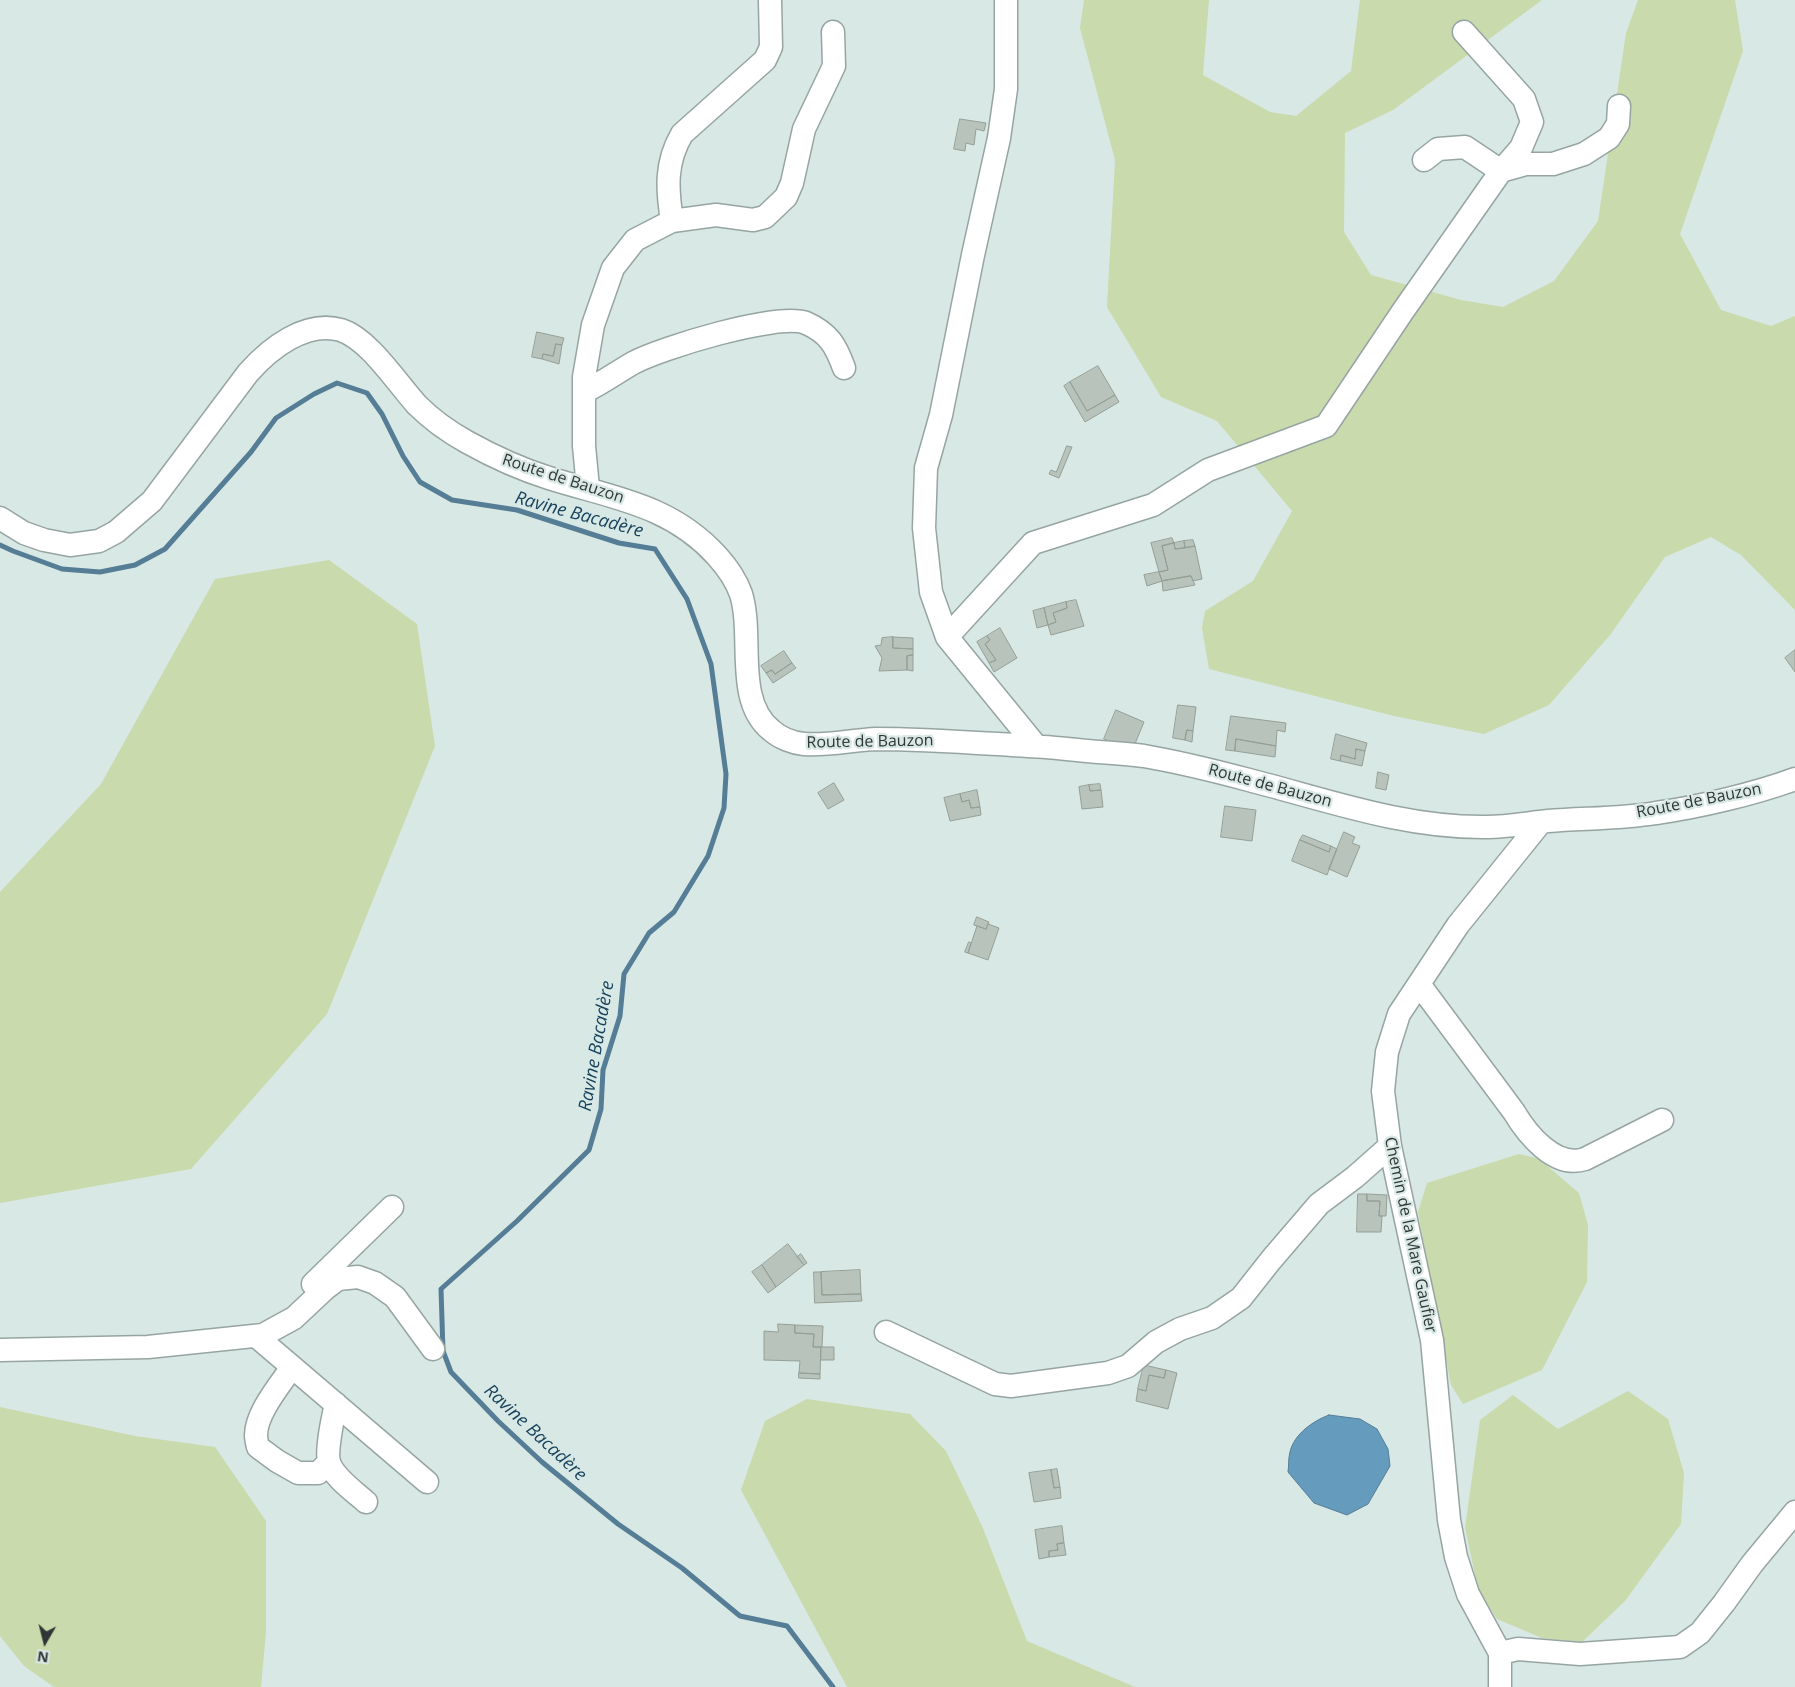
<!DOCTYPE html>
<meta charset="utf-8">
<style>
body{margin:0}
#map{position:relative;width:1795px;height:1687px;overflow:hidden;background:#d8e8e5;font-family:"Open Sans",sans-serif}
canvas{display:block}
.north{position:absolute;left:20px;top:1617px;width:50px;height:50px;-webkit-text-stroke:4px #d8e8e5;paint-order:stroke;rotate:188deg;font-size:14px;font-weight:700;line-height:20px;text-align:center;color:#303635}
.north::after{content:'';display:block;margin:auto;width:18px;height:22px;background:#303635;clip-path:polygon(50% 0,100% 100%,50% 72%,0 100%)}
</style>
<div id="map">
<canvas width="1795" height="1687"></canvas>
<div class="north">N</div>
</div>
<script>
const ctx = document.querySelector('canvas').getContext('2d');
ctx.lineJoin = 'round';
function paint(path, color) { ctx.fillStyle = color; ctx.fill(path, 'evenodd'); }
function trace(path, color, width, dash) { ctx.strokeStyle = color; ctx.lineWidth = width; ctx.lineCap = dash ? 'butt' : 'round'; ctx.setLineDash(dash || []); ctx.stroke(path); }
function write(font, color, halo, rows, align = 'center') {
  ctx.font = font + ' "Open Sans",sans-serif'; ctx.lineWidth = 4.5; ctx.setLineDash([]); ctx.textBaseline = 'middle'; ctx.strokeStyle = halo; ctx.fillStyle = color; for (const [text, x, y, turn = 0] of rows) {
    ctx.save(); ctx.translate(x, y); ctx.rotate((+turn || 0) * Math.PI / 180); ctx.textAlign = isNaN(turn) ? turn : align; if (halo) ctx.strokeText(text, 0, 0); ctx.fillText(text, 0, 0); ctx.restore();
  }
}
paint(new Path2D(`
 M1084 0H1209L1203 75 1270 112 1296 116 1351 71 1360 0H1542L1393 110 1345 133 1344 232 1371 275 1461 300 1503 307 1554 281 1598 221 1626 33 1638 0H1735L1743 51 1680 234 1721 310 1771 326 1795 316V610L1741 555 1711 537 1665 557 1610 635 1549 705 1484 734 1394 716 1209 669 1202 628 1205 611 1253 581 1292 511 1217 421 1161 397 1107 307 1115 160 1080 28Z
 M329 560 417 624 435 746 327 1014 191 1169 0 1203V892L101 784 215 579Z
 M1519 1154 1539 1159 1579 1193 1588 1225 1587 1282 1542 1370 1463 1404 1451 1385 1418 1212 1427 1183Z
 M1628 1391 1668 1419 1684 1473 1681 1524 1625 1601 1582 1642 1542 1638 1497 1619 1478 1589 1465 1528 1480 1420 1513 1395 1558 1429Z
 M807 1399 910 1414 946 1451 982 1526 1027 1641 1135 1687H847L741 1490 765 1421Z
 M0 1407 135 1436 215 1447 266 1521V1632L261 1687H54L24 1666 0 1636Z`), '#c9daac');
const water = new Path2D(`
 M1329 1415 1360 1419 1377 1429 1388 1449 1390 1466 1368 1504 1347 1515 1314 1503 1288 1472C1289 1466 1288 1459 1290 1452 1294 1434 1313 1421 1329 1415Z`);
paint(water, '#659cbe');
trace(water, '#557d95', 1);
trace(new Path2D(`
 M0 545 13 551 62 569 100 572 135 565 165 549 251 452 276 418 314 394 337 383 367 393 382 414 403 456 420 482 452 500 517 510 619 543 655 549 687 599 711 664 726 774 724 808 708 856 674 912 649 933 624 974 620 1016 603 1070 601 1109 589 1150 517 1221 441 1289 443 1351 451 1372 498 1421 542 1462 618 1524 682 1568 740 1616 787 1626 833 1687`), '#557d95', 5);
const building = new Path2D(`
 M960 119 986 123 984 131 976 129 974 145 966 143 965 151 954 149Z
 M537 332 564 338 562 345 556 344 553 356 543 354 542 359 532 357Z
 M556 344 562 345 559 364 542 359 543 354 553 356Z
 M1098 366 1115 395 1087 411 1070 382Z
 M1070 382 1087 411 1115 395 1119 402 1085 422 1064 386Z
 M1067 446 1072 447 1059 478 1049 474 1051 470 1056 472Z
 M1172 538 1174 543 1162 546 1168 570 1159 572 1151 543Z
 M1193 540 1195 546 1185 548 1184 541Z
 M1184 541 1185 548 1175 549 1174 543Z
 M1174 543 1175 549 1195 546 1202 579 1193 581 1191 576 1162 581 1159 572 1168 570 1162 546Z
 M1159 572 1162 581 1147 586 1144 575Z
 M1191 576 1195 585 1163 591 1162 581Z
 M1076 600 1084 626 1051 635 1048 625 1056 622 1053 613 1067 608 1066 602Z
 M1066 602 1067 608 1053 613 1056 622 1048 625 1044 608Z
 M1044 608 1048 625 1037 628 1033 611Z
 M1000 628 1017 658 994 672 989 663 996 660 985 644 990 640 987 636Z
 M987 636 990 640 985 644 996 660 989 663 977 642Z
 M893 637 913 638V649L893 648Z
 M893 637V648L913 649V655L907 656V670L879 671 882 658 875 646 881 645 882 638Z
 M1795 650V672L1785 658Z
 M784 651 792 663 775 674 772 670 766 673 761 666Z
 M913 655V671L907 670V656Z
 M792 663 796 668 773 683 766 673 772 670 775 674Z
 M1178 705 1196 707 1193 731 1187 730 1185 740 1173 738Z
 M1116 710 1144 722 1132 751 1104 739Z
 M1231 716 1286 723 1285 732 1277 730 1276 746 1236 739 1235 751 1226 750Z
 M1187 730 1193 731 1192 742 1185 740Z
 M1336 734 1367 743 1365 751 1356 749 1355 759 1341 755 1340 761 1331 759Z
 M1236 739 1276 746 1275 757 1235 751Z
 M1356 749 1365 751 1362 766 1340 761 1341 755 1355 759Z
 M1378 772 1389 775 1386 790 1376 788Z
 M834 783 844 800 828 809 818 793Z
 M1100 784 1101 790 1090 791 1089 785Z
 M1089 785 1090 791 1101 790 1103 807 1082 809 1079 787Z
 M977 790 980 807 971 808 969 800 962 802 960 794Z
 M960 794 962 802 969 800 971 808 980 807 981 815 950 821 944 798Z
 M1225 806 1256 810 1252 841 1221 837Z
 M1344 832 1355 837 1352 843 1360 846 1347 877 1329 869Z
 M1303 835 1331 846 1329 852 1300 840Z
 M1300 840 1329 852 1331 846 1337 849 1327 875 1292 861Z
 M977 917 989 922 986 929 974 925Z
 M988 924 999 928 988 960 968 953 977 926 986 929Z
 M969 942 971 943 968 953 965 952Z
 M1358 1194H1367V1201H1380L1379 1216H1382L1381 1232H1357Z
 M1367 1194 1387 1195 1386 1216H1379L1380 1201H1367Z
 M788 1244 804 1265 776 1287 762 1265Z
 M801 1254 807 1263 804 1265 797 1257Z
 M762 1265 776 1287 768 1293 752 1272Z
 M860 1270 861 1294 822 1295 821 1272Z
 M814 1272H821L822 1295 861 1294 862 1301 815 1303Z
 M778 1324 795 1325V1333L814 1334 813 1347H821L820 1374 799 1373 800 1361 764 1360V1331L778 1332Z
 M795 1325 823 1326 822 1347H813L814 1334 795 1333Z
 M821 1347H834V1360H821Z
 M1144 1365 1166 1370 1164 1378 1149 1375 1146 1391 1138 1389Z
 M1166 1370 1177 1373 1168 1409 1136 1401 1138 1389 1146 1391 1149 1375 1164 1378Z
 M799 1373 820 1374V1379L799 1378Z
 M1057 1469 1060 1487 1054 1488 1051 1470Z
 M1051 1470 1054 1488 1060 1487 1061 1498 1034 1502 1029 1473Z
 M1062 1526 1064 1543 1057 1544 1058 1550 1049 1551V1557L1039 1559 1035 1530Z
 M1064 1543 1066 1555 1049 1557V1551L1058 1550 1057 1544Z`);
paint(building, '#b8c4bb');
trace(building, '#949f96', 1);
const minor = new Path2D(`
 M1006 0V89L999 138 973 255 941 415 926 468 924 528 931 592 947 637 1036 746
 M1424 160 1438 149 1465 147 1501 171 1526 164H1553L1584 154 1609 138 1618 124 1619 106
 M672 221C667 189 665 163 682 134L765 60 771 47 770 0
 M584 392C602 383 616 373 633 363 661 348 778 312 806 323 829 333 836 346 844 368
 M588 488 584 446V377L593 325 613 268 635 240 672 221 716 215 753 220 765 217 786 197 792 183 804 129 834 66 833 32
 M0 518 24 533 44 540 70 545 99 541 116 532 152 501 248 373C270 348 306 320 341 330 369 339 397 383 417 405 431 419 449 432 467 442 494 457 520 469 549 478 612 498 670 504 717 556 727 567 736 580 741 594 754 636 734 700 771 730 780 738 793 743 804 744 827 746 852 740 876 739 926 739 977 743 1028 746 1052 747 1076 750 1099 752 1114 753 1129 754 1144 756 1179 762 1215 771 1249 780 1327 800 1404 828 1486 827 1507 827 1528 823 1548 821 1584 818 1620 819 1656 813 1699 807 1754 794 1795 779
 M947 637 1033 543 1153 505 1208 470 1326 426 1403 311 1501 171 1521 148 1532 122 1524 99 1464 32
 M1419 984 1514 1112C1527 1134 1555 1169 1585 1159L1662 1120
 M313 1284 392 1207
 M886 1332 995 1384 1011 1386 1108 1373 1128 1366 1156 1342 1180 1329 1212 1318 1241 1298 1271 1260 1319 1204 1355 1177 1390 1146
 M256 1336 427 1482
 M0 1350 148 1347 263 1335 294 1318 326 1288 338 1279 358 1277 375 1283 395 1297 433 1349
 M292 1367C280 1385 256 1413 256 1435 256 1439 257 1443 258 1447L277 1461 298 1473H318L329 1462
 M336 1404C333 1417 326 1451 329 1462 333 1477 355 1492 366 1502
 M1500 1653 1518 1649 1580 1654 1680 1647 1700 1633 1724 1603 1752 1564 1795 1512
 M1500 1687V1653L1468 1594 1456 1557 1449 1520 1432 1340 1390 1146 1383 1091 1387 1052 1399 1014 1458 925 1541 822`);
trace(minor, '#96a5a2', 25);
trace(minor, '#fff', 22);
write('16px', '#303635', '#d8e8e5', [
 ["Route de Bauzon",563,479,18],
 ["Route de Bauzon",870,742,-1],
 ["Route de Bauzon",1270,786,15],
 ["Route de Bauzon",1699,801,-11],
 ["Chemin de la Mare Gaufier",1410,1235,78]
]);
write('italic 18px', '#18435d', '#d8e8e5', [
 ["Ravine Bacadère",579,515,15],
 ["Ravine Bacadère",597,1046,-80],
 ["Ravine Bacadère",535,1433,43]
]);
</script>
